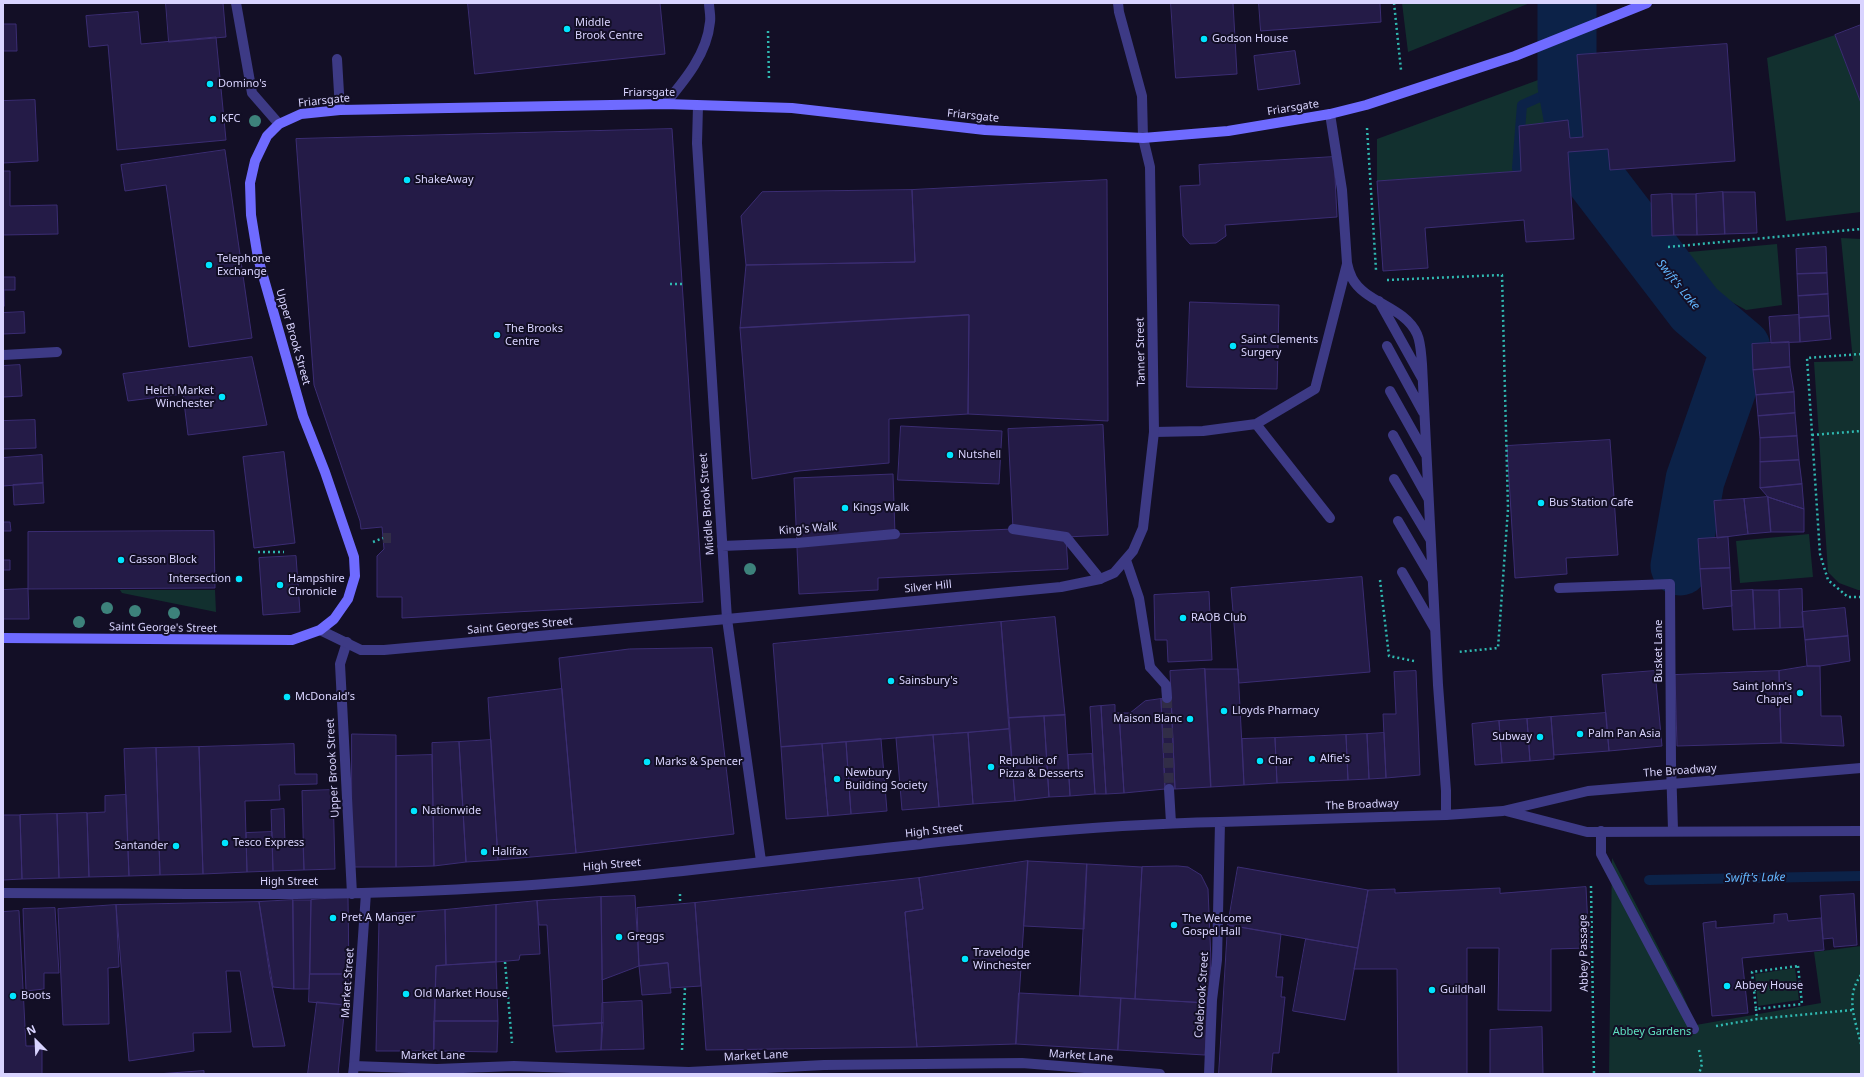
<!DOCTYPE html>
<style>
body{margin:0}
#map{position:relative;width:1864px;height:1077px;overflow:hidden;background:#130f26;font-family:"Noto Sans",sans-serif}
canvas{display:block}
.frame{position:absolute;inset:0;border:4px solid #d9d4ff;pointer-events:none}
.north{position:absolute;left:16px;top:1021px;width:40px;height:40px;-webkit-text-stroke:3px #130f26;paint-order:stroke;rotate:336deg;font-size:11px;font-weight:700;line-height:16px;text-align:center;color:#d9d4ff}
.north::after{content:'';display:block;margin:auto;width:14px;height:18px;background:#d9d4ff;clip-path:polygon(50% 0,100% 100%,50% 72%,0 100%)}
</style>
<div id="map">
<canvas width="1864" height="1077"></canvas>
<div class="frame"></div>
<div class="north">N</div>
</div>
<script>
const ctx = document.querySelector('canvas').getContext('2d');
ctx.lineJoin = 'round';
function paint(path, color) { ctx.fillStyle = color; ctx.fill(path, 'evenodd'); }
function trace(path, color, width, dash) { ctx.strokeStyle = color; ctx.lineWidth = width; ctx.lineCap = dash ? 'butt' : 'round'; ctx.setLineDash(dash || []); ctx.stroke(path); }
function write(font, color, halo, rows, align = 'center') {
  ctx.font = font + ' "Noto Sans",sans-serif'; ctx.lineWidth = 4; ctx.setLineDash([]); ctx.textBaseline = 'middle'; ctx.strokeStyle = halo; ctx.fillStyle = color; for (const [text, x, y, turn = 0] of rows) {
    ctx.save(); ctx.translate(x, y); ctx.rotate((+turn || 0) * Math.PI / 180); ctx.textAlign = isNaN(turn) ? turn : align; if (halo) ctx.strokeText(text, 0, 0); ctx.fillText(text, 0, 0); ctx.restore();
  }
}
paint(new Path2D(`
 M1402 3H1530L1408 52Z
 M1835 35 1861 103V212L1786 221 1767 58Z
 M1560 72 1568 120 1519 126 1521 171 1377 181V139Z
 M1841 238 1861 239V590H1858L1839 583 1828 572 1814 362 1853 361Z
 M1777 244 1782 305 1746 310 1705 287 1678 253Z
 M1809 534 1813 577 1740 583 1736 541Z
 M120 590H215L216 612 122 593Z
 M1612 858 1682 993 1696 1025 1821 1003 1814 952 1861 946V1074H1609Z
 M1795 968 1799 1000 1758 1006 1755 974Z`), '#12302f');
trace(new Path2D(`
 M1517 168 1522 105 1567 85
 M1649 880 1861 876`), '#0c2248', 10);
trace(new Path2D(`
 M1567 3V85L1581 160 1695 309 1741 348 1695 480 1680 566`), '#0c2248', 59);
const building = new Path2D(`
 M166 3H223L226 37 169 42Z
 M468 3H660L665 54 475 74Z
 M1171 3H1233L1237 74 1176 78Z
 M1259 3H1380L1381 22 1261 31Z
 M138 12 141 44 216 37 226 140 117 150 108 45 89 47 86 16Z
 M3 24H16L17 51H3Z
 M1861 25V103L1835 35Z
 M1727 44 1735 161 1610 170 1608 149 1568 152 1574 239 1526 242 1524 220 1425 228 1428 268 1383 271 1377 181 1521 171 1519 126 1568 120 1570 138 1583 137 1577 55Z
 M1295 51 1300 84 1258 90 1254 56Z
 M35 100 38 161 3 163V101Z
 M672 129 703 602 402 618V597H377V556L384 549 382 527 361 529 360 521 314 385 296 139Z
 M225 150 252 338 189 347 166 185 125 191 121 165Z
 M1334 157 1337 217 1225 225 1226 236 1216 243 1190 244 1183 236 1180 186 1200 185 1199 165Z
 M3 171H10V206L57 205 58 234 3 235Z
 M1107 180 1108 421 968 414 969 315 740 328 746 265 915 262 912 190Z
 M912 190 915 262 746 265 741 216 762 192Z
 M1723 192 1725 234 1697 235 1696 194Z
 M1723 192H1755L1757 233 1725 234Z
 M1672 194 1674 235 1652 236 1651 195Z
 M1672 194H1696L1697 235H1674Z
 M1826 247 1827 273 1797 274 1796 249Z
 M1827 273 1828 294 1798 296 1797 274Z
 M3 277H15V290H4V306Z
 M1828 294 1829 316 1799 318 1798 296Z
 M1190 302 1279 305 1277 389 1187 387Z
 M24 312 25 333 3 334V313Z
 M969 315 968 414 889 419V463L799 471 752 479 740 328Z
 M1799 315 1800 342 1771 343 1769 317Z
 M1829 316 1831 339 1800 342 1799 318Z
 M1789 342 1790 367 1753 370 1752 344Z
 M252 357 267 425 188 435 183 394 128 401 123 374Z
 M20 365 22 396 3 397V366Z
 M1790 367 1794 392 1756 395 1753 370Z
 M1794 392 1795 413 1758 416 1756 395Z
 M1795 413 1797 436 1760 438 1758 416Z
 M35 420 36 448 3 449V421Z
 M1103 425 1108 535 1066 537 1068 569 878 578V590L799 594 794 478 893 474 895 534 1013 529 1008 429Z
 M901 426 1002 431 999 484 898 480Z
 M1797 436 1799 460 1760 462V438Z
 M1610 440 1618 555 1566 558 1567 574 1515 578 1507 446Z
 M284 452 295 543 254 548 243 457Z
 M42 455 43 483 3 486V458Z
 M1799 460 1802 484 1760 488V462Z
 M43 483 44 503 14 505 13 485Z
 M1802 484 1804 509 1768 497 1760 488Z
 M1768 497 1804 509V532H1771Z
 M1768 497 1771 532 1748 534 1744 499Z
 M1744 499 1748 534 1717 538 1714 501Z
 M3 522H10L11 531H3Z
 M214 531 215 588 28 589V532Z
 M1728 537 1730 568 1700 569 1698 539Z
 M296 556 300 612 263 615 259 558Z
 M3 560H10V570H3Z
 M1730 568 1732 606 1703 609 1700 569Z
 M1362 577 1370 672 1239 683 1231 588Z
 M28 589 29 619H3V590Z
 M1802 589 1803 627 1780 628 1779 590Z
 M1753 590H1779L1780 628 1755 629Z
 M1753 590 1755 629 1733 630 1731 591Z
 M1209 592 1212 660 1168 662 1167 640H1155L1154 595Z
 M1845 608 1848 636 1805 640 1802 612Z
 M1055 617 1065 715 1009 718 1001 622Z
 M1001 622 1009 729 781 747 773 644Z
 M1848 636 1850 661 1820 666H1807L1805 640Z
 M712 648 734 834 576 853 559 658 629 649Z
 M1807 666H1820L1821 716H1841L1844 746 1781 743 1779 671Z
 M1205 669 1211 787 1175 789 1170 671Z
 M1205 669H1238L1244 785 1211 787Z
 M1416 671 1420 775 1386 778 1383 714H1396L1394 672Z
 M1655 671 1662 746 1609 751 1602 675Z
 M1779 671 1781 743 1677 746 1675 675Z
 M562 689 576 853 498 860 488 698Z
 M1171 698 1175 789H1165L1161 699Z
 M1161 699 1165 789 1124 793 1119 713H1130L1145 701Z
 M1115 705V713H1119L1124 793 1106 794 1101 706Z
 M1101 706 1106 794H1095L1090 707Z
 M1606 713 1609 751 1554 755 1551 717Z
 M1065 715 1070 796 1049 797 1044 716Z
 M1044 716 1049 797 1015 801 1009 718Z
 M1551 717 1554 759 1530 761 1527 719Z
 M1527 719 1530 761 1502 763 1499 721Z
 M1499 721 1502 763 1475 765 1472 724Z
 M1009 729 1015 801 973 804 968 733Z
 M968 733 973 804 939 807 933 735Z
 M1384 733 1386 778 1369 779 1367 734Z
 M352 734 396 735V867H352Z
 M1367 734 1369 779 1348 780 1346 735Z
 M933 735 939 807 902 810 896 738Z
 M1346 735 1348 780 1277 783 1275 738Z
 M1275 738 1277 783 1244 785 1242 739Z
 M881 739 887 811 851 814 846 742Z
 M491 740 498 860 466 862 459 742Z
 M459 742 466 862 434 866 432 743Z
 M846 742 851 814 828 816 822 744Z
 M294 744 295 774H317V784L279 785 280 800 245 801 247 872 203 874 199 747Z
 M822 744 828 816 786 819 781 747Z
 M199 747 203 874 160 875 156 748Z
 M156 748 160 875 129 876 124 749Z
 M1092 754 1095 794 1070 796 1068 755Z
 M432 755 434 866 396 867V756Z
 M333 790 335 869 304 870 302 791Z
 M126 795 129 876 89 877 87 813 105 812V796Z
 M284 809 285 843H303L304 870 273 871 271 810Z
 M87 813 89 877 59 878 57 814Z
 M57 814 59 878 22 879 20 815Z
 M3 815H20L22 879 3 880Z
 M272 832 273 871 247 872 246 833Z
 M1028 861 1016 1044 917 1047 905 912 923 909 919 878Z
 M1028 861 1087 864 1084 929 1024 926Z
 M1087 864 1142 867 1135 999 1080 996Z
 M1178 866 1188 867 1201 875 1208 889 1211 961 1208 1003 1135 999 1142 867Z
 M1238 867 1368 890 1358 948 1228 925Z
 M919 878 923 909 905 912 917 1047 706 1050 695 903Z
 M1586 887 1589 948 1551 949V1011L1498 1010 1499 948H1467V1074H1398L1397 969H1354L1368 890 1395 889V893L1500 888V893Z
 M1854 894 1857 945 1834 947 1833 938 1823 939 1820 896Z
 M635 896 639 966 602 980 601 897Z
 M348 897 349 974H310L311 900Z
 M601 897 603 1023 553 1026 547 925H539L537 901Z
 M293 900 294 989 273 987 259 902Z
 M293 900H311L309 989H294Z
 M537 901 540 954 520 955 519 960 496 962V905Z
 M259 902 270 976 285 1046 253 1047 240 971H226L231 1032 193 1033 194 1051 129 1061 116 905Z
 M695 903 701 986 670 988 668 963 639 966 637 908Z
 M116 905 119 967 108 968 109 1024 63 1025 58 909Z
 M496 905V962L446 965 445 910Z
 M55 908 59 973H44V989L26 991 23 909Z
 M445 910 446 965 436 966 434 1051H376L379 920 386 914Z
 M19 911 26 1046H42V1074H3V912Z
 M1787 914 1788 921 1821 918 1824 950 1742 958 1748 1013 1712 1016 1703 923 1716 921V928L1774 923V915Z
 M1228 925 1281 934 1276 977H1283L1281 997H1285L1279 1053H1273L1271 1074H1219Z
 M1306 939 1358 948 1345 1020 1293 1011Z
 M496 962 498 1021H434L436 966Z
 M668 963 671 993 642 995 639 966Z
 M310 974H349L345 1005 309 1002Z
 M1019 993 1121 998 1118 1050 1016 1044Z
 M1121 998 1208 1003 1205 1055 1118 1050Z
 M642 1001 644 1049 601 1050 602 1003Z
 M317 1002 345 1005 338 1074H308Z
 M434 1021H498L497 1052 434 1051Z
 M603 1023 601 1050 556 1052 553 1026Z
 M1542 1027 1543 1074H1490V1030Z
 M204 1071V1074H157Z`);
paint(building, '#241b47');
trace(building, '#3b2d73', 1);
trace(new Path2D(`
 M383 538H391
 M1167 698 1169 789`), '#312d47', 10, [10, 5]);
trace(new Path2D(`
 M1394 3 1401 70
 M768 31 769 81
 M1367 128 1376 270
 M1668 247 1861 229
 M1387 280 1502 275 1508 509 1498 648 1458 652
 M670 284H683
 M1861 354 1807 358 1820 554 1828 580 1848 597H1861
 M1812 435 1861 431
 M373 542 383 538
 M258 552H284
 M1380 580 1389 656 1414 661
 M1591 886 1594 1074
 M680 894V904
 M505 962 512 1043
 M1798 966 1802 1004 1756 1009 1752 972Z
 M1861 975C1845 997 1855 1019 1861 1044
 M1754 990 1800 986
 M1756 1009 1757 1019
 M1716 1026 1757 1019 1852 1010
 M682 1050 685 987
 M1699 1050 1702 1064 1699 1074`), '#2fb8b0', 2.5, [2, 3]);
trace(new Path2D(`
 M337 59 340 110
 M1330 114 1342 190 1347 263C1348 268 1350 274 1352 278 1365 303 1404 306 1417 334 1421 343 1421 354 1422 364L1438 685 1446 791V815
 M697 143 698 106
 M1379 301 1422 378
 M1387 346 1423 412
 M3 355 57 352
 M1390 391 1426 455
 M1256 424 1330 518
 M1154 432 1203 431 1256 424 1315 389 1347 264
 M1393 435 1428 498
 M1394 479 1430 539
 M1398 521 1432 579
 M1402 572 1435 629
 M1559 588 1670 584 1671 764 1673 830
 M1601 831V854L1694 1029`), '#3d3a85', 10);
trace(new Path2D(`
 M697 143 727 619 761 861
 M1013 529 1066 537 1100 579
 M722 546 797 543 895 534
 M347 642 340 664 352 894
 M1150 667 1166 685 1167 698
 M1169 789 1171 823
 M3 893C168 893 334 898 500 887 740 872 979 827 1220 822
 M354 1066 366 893`), '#3d3a85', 10);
trace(new Path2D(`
 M236 3 252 93 279 124
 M665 104C685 80 707 54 710 22 711 16 709 9 709 3
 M1126 560 1139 598 1150 667
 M320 630 361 650H384L727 619 1061 587 1100 579 1114 573 1133 551 1143 528 1154 432 1150 167 1143 138 1142 96 1119 12 1118 3
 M1506 811 1587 832 1861 831
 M353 1074 354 1066 437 1069 514 1066 689 1072 824 1065 1022 1063 1160 1074
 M1209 1074 1212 1000 1217 960 1220 822 1446 815 1503 811 1588 791 1861 768`), '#3d3a85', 10);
trace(new Path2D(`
 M3 638 292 640 320 630 334 619 348 599 355 576 354 557 325 472 303 416 258 258 251 215 250 183 255 161 267 136 279 124 301 114 340 110 665 104 792 108 985 130 1143 138 1228 131 1330 114 1366 105 1515 56 1647 3`), '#6f6bff', 10);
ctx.fillStyle = '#3d827b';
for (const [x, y] of [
 [255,121],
 [750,569],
 [107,608],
 [135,611],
 [174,613],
 [79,622]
]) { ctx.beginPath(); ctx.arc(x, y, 6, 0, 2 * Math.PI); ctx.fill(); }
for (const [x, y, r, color] of [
 [567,29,4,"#00e5ff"],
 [1204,39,4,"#00e5ff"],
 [210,84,4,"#00e5ff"],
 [213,119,4,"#00e5ff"],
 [407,180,4,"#00e5ff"],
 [209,265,4,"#00e5ff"],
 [497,335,4,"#00e5ff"],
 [1233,346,4,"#00e5ff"],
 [222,397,4,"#00e5ff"],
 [950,455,4,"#00e5ff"],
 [1541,503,4,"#00e5ff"],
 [845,508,4,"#00e5ff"],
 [121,560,4,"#00e5ff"],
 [239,579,4,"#00e5ff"],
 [280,585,4,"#00e5ff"],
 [1183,618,4,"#00e5ff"],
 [891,681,4,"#00e5ff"],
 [1800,693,4,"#00e5ff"],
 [287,697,4,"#00e5ff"],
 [1224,711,4,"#00e5ff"],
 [1190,719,4,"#00e5ff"],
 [1580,734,4,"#00e5ff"],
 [1540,737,4,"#00e5ff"],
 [1312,759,4,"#00e5ff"],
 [1260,761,4,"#00e5ff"],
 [647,762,4,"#00e5ff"],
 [991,767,4,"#00e5ff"],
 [837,779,4,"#00e5ff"],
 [414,811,4,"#00e5ff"],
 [225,843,4,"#00e5ff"],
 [176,846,4,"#00e5ff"],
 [484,852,4,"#00e5ff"],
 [333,918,4,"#00e5ff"],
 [1174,925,4,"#00e5ff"],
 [619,937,4,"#00e5ff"],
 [965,959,4,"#00e5ff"],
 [1727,986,4,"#00e5ff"],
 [1432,990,4,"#00e5ff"],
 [406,994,4,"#00e5ff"],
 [13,996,4,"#00e5ff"]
]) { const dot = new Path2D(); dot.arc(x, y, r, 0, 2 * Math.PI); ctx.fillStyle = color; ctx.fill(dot); trace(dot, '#130f26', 1.5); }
write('11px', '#d9d4ff', '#130f26', [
 ["Middle",575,23],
 ["Brook Centre",575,36],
 ["Godson House",1212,39],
 ["Domino's",218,84],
 ["KFC",221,119],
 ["ShakeAway",415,180],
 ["Telephone",217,259],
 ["Exchange",217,272],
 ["The Brooks",505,329],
 ["Centre",505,342],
 ["Saint Clements",1241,340],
 ["Surgery",1241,353],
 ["Helch Market",214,391,"right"],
 ["Winchester",214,404,"right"],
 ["Nutshell",958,455],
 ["Bus Station Cafe",1549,503],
 ["Kings Walk",853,508],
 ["Casson Block",129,560],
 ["Intersection",231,579,"right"],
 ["Hampshire",288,579],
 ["Chronicle",288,592],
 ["RAOB Club",1191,618],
 ["Sainsbury's",899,681],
 ["Saint John's",1792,687,"right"],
 ["Chapel",1792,700,"right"],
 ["McDonald's",295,697],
 ["Lloyds Pharmacy",1232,711],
 ["Maison Blanc",1182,719,"right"],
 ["Palm Pan Asia",1588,734],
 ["Subway",1532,737,"right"],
 ["Alfie's",1320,759],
 ["Republic of",999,761],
 ["Pizza & Desserts",999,774],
 ["Char",1268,761],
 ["Marks & Spencer",655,762],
 ["Newbury",845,773],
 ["Building Society",845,786],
 ["Nationwide",422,811],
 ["Tesco Express",233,843],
 ["Santander",168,846,"right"],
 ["Halifax",492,852],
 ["Pret A Manger",341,918],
 ["The Welcome",1182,919],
 ["Gospel Hall",1182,932],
 ["Greggs",627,937],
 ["Travelodge",973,953],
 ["Winchester",973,966],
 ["Abbey House",1735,986],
 ["Guildhall",1440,990],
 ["Old Market House",414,994],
 ["Boots",21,996]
], 'left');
write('11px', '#d9d4ff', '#130f26', [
 ["Friarsgate",649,93],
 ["Friarsgate",324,101,-6],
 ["Friarsgate",1293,108,-9],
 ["Friarsgate",973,116,6],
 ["Upper Brook Street",293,337,74],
 ["Tanner Street",1141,352,-91],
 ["Middle Brook Street",707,504,-94],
 ["King's Walk",808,529,-4],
 ["Silver Hill",928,587,-6],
 ["Saint Georges Street",520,626,-5],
 ["Saint George's Street",163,628,1],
 ["Busket Lane",1659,651,-90],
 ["Upper Brook Street",333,768,-93],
 ["The Broadway",1680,771,-4],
 ["The Broadway",1362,805,-2],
 ["High Street",934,831,-6],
 ["High Street",612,865,-5],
 ["High Street",289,882],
 ["Abbey Passage",1584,953,-91],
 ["Market Street",348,983,-86],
 ["Colebrook Street",1202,995,-86],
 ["Market Lane",433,1056],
 ["Market Lane",756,1056,-3],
 ["Market Lane",1081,1056,4]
]);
write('11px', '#5fe0c0', '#130f26', [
 ["Abbey Gardens",1652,1032]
]);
write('italic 12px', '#62b6ff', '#130f26', [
 ["Swift's Lake",1678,285,51],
 ["Swift's Lake",1755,878,-1]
]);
</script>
